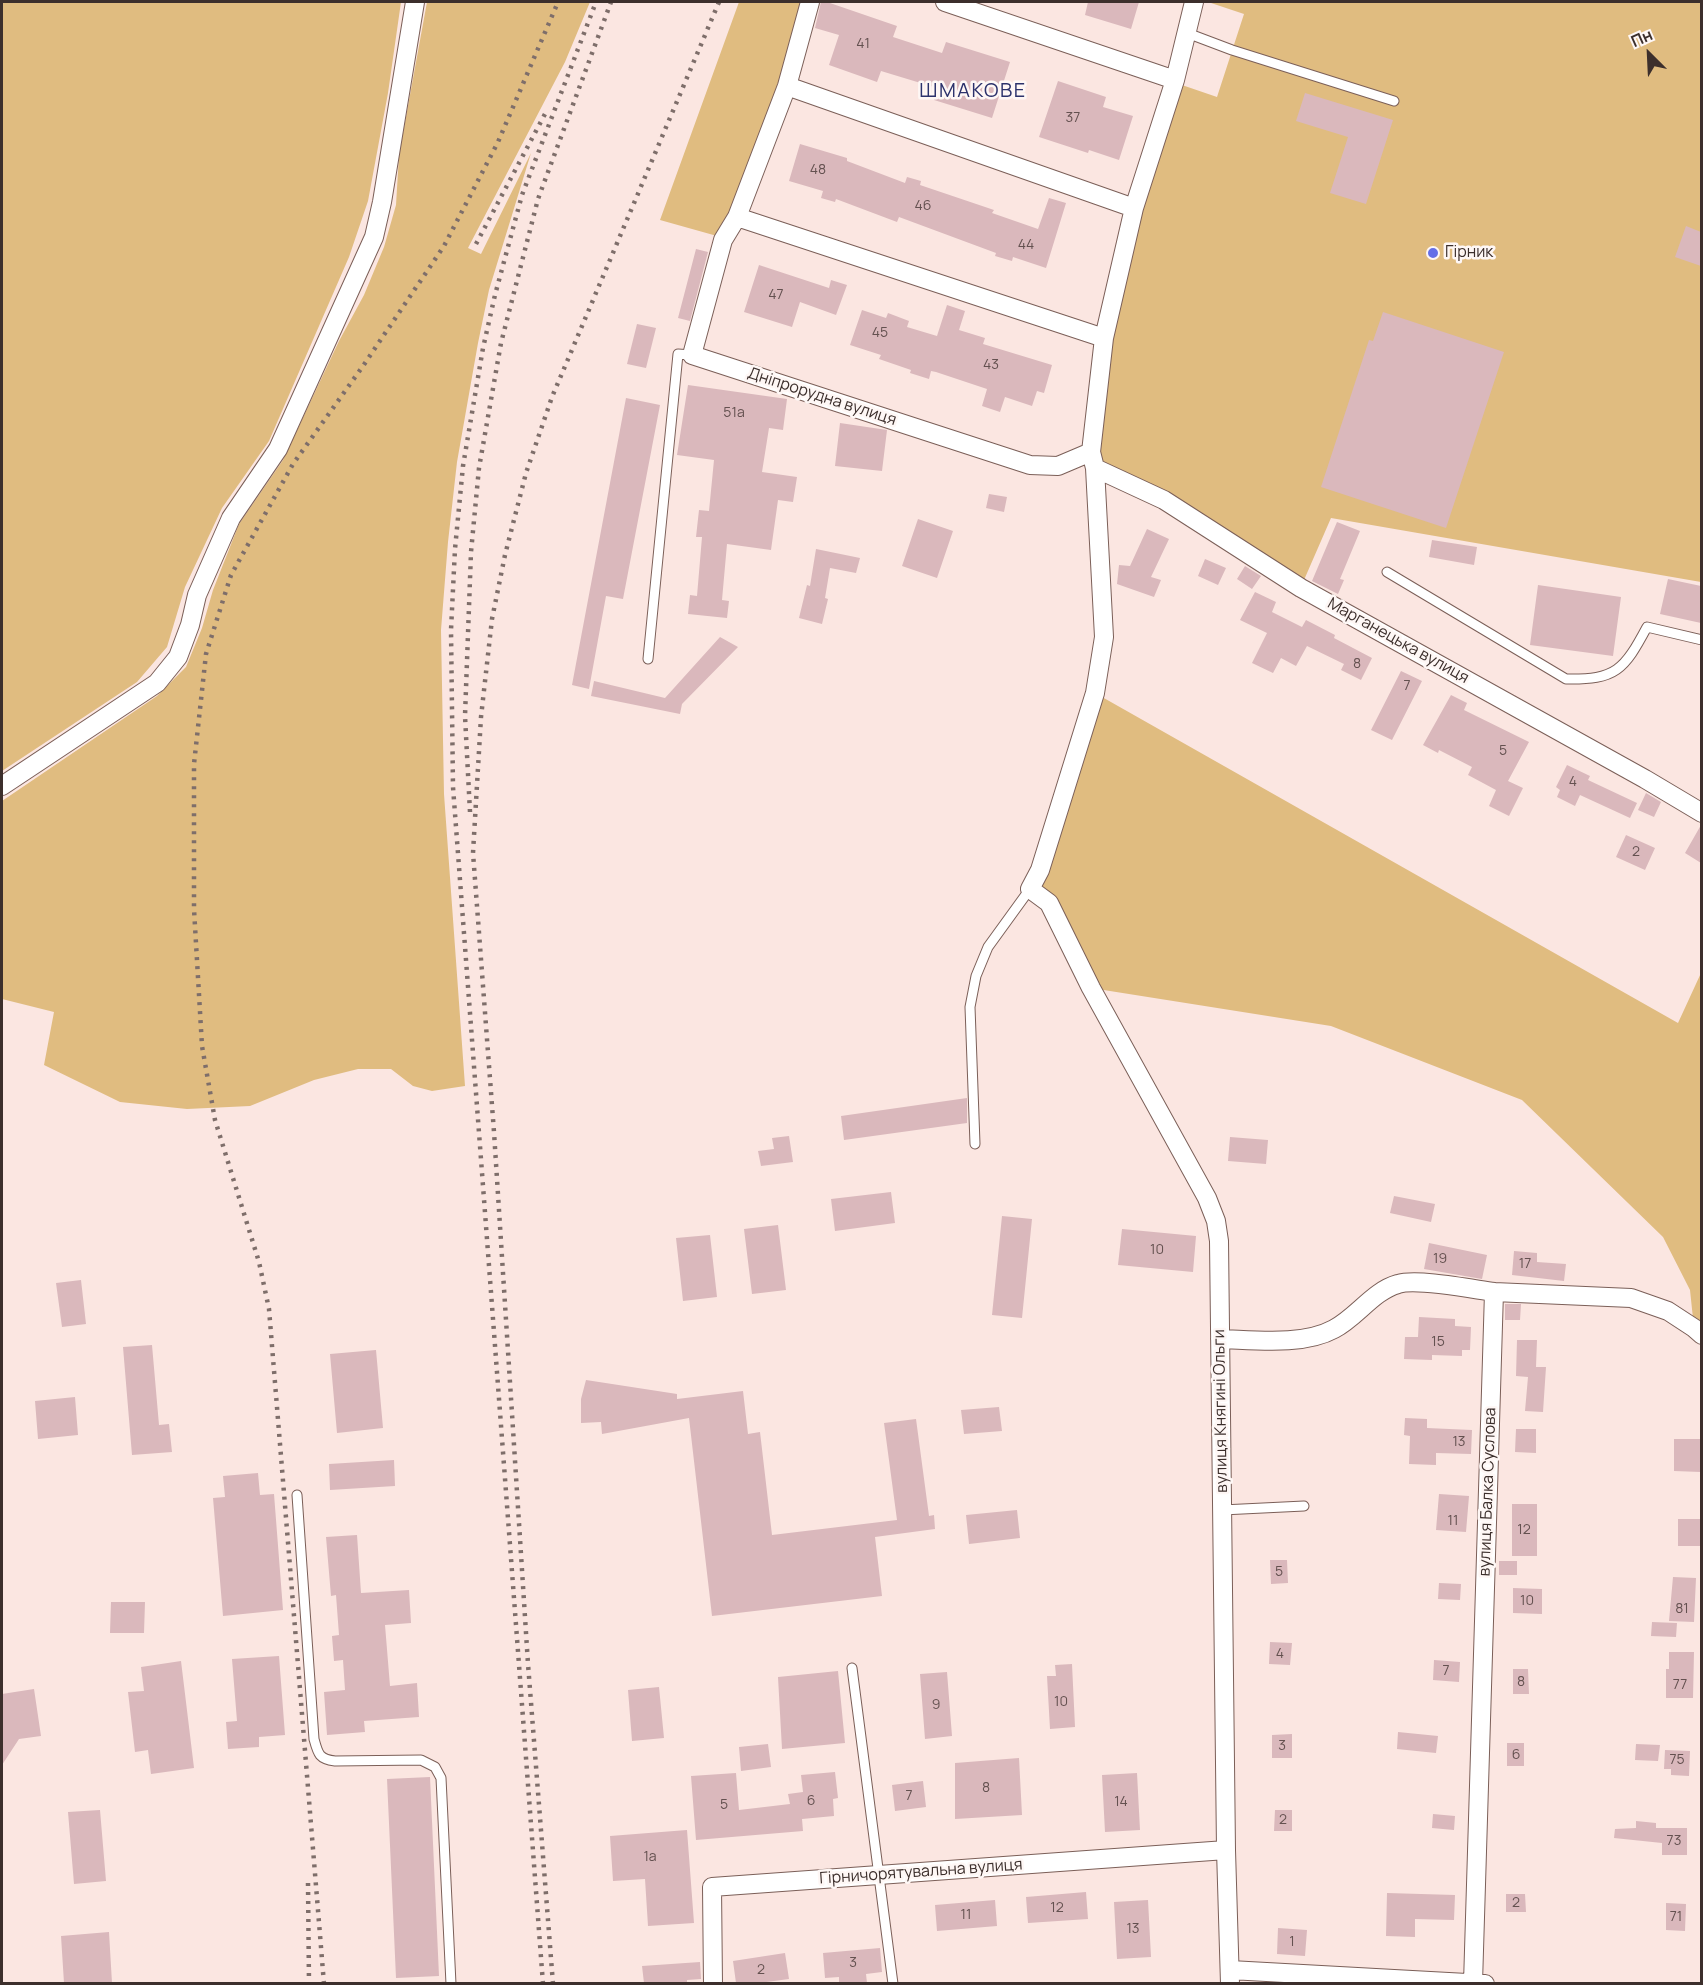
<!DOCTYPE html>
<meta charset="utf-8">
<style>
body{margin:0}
#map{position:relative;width:1703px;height:1985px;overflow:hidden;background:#fbe6e1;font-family:Manrope,sans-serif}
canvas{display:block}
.frame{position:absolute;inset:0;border:3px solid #3c2f2c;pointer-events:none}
.north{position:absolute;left:1619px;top:24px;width:60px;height:60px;-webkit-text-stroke:4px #fef7f5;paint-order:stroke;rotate:336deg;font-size:16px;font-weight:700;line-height:24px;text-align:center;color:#3c2f2c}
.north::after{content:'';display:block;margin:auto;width:21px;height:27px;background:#3c2f2c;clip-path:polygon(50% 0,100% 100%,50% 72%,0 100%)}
</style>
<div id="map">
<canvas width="1703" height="1985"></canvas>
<div class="frame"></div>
<div class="north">Пн</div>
</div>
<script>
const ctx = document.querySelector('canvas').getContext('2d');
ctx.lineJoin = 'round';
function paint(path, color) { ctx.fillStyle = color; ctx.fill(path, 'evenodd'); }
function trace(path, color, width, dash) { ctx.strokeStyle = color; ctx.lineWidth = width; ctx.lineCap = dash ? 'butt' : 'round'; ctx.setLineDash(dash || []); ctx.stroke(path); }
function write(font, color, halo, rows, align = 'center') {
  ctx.font = font + ' Manrope,sans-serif'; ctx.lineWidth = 5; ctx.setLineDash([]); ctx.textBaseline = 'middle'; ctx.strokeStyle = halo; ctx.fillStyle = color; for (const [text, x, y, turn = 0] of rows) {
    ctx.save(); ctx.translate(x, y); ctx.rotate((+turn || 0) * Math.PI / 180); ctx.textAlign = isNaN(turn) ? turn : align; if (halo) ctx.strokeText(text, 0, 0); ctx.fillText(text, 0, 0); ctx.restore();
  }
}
paint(new Path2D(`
 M2 2H401L388 93 368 201 349 257 269 441 222 508 185 587 167 647 137 682 2 771Z
 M427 2H590L565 62 468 248 481 254 531 153 489 290 478 343 457 462 448 542 441 630 444 794 465 1086 432 1091 413 1086 391 1069H358L314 1080 250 1106 187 1109 120 1102 44 1065 54 1012 2 999V801L157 696 186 667 202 628 213 590 239 524 283 460 339 341 364 295 384 247 396 205 399 155Z
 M739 2H803L782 85 732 213 717 236 660 220Z
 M1208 2H1701V582L1331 518 1304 580 1102 463 1097 444 1109 340 1139 212 1179 84 1217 97 1244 14Z
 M1095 693 1678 1023 1701 973V1335L1694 1328 1690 1290 1663 1237 1522 1100 1331 1026 1091 988 1030 889Z`), '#e0bc80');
paint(new Path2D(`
 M821 2H827L897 26 893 37 942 53 946 42 1010 62 992 118 934 100 937 88 881 71 877 82 829 65 839 35 815 28Z
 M1088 2H1139L1131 29 1085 15Z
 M1058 81 1106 97 1103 107 1133 116 1119 160 1089 150 1088 153 1039 137Z
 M1305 93 1393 120 1366 204 1330 193 1348 137 1296 121Z
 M800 144 847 158V161L905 183 907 177 921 181 920 185 994 210 992 213 1038 229 1049 198 1066 203 1046 268 1013 257 1012 261 995 256 996 253 899 217 897 222 836 199 835 202 821 198 823 191 789 181Z
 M1686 226 1701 232V266L1675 257Z
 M696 249 708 252 690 321 678 318Z
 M759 265 829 288 831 280 847 285 836 315 800 302 792 327 744 312Z
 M947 305 965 311 959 330 985 338 983 344 1052 365 1044 393 1037 391 1032 406 1005 397 1000 412 982 406 987 389 936 372 931 371 929 379 910 373 911 370 879 359 881 355 850 345 862 310 886 318 888 313 909 321 907 327 937 336Z
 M1383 312 1504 352 1446 528 1321 487 1369 340 1373 341Z
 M637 324 656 328 646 368 627 364Z
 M688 385 787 399 783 430 769 428 762 472 797 477 793 502 778 500 771 550 727 544 722 600 729 601 727 618 688 614 690 595 697 596 702 537H696L699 510 709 511 714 460 677 455Z
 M626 398 660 405 623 599 606 596 589 689 572 685Z
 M840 423 887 430 882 471 835 466Z
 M989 494 1007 497 1004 512 986 508Z
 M918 519 953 531 937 578 902 566Z
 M1337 522 1360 531 1340 579 1344 580 1338 594 1312 581Z
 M1147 529 1169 539 1151 577 1161 580 1154 597 1117 584 1119 565 1130 566Z
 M1432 540 1477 547 1474 565 1429 557Z
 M816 549 860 558 856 573 830 568 825 598 828 599 822 624 799 618 807 585 810 586Z
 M1205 559 1226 568 1218 585 1198 576Z
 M1245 566 1261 576 1252 589 1237 579Z
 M1668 579 1701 586V623L1660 614Z
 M1538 585 1621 597 1613 656 1530 645Z
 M1255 592 1276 602 1272 612 1302 627 1306 620 1335 635 1334 638 1372 658 1361 680 1341 670 1344 664 1307 646 1296 666 1281 658 1273 673 1252 663 1267 633 1240 620Z
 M720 637 738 647 682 704 680 714 591 696 594 681 665 698Z
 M1401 671 1422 681 1392 740 1371 730Z
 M1451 695 1467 703 1464 710 1529 742 1508 781 1523 788 1509 816 1489 806 1496 790 1468 775 1472 767 1439 750 1438 753 1423 745Z
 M1567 765 1590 776 1588 780 1637 803 1630 818 1580 795 1575 806 1557 797 1560 790 1556 787Z
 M1646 793 1661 802 1654 817 1638 810Z
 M1701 825V863L1685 853Z
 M1626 835 1655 848 1645 870 1616 857Z
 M967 1098V1123L844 1140 841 1116Z
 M789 1136 793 1162 761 1166 758 1151 774 1149 772 1138Z
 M1230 1137 1268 1140 1266 1164 1228 1161Z
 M891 1192 895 1223 835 1231 831 1199Z
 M1394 1196 1435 1204 1431 1222 1390 1213Z
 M1002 1216 1032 1219 1022 1318 992 1315Z
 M778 1225 786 1290 752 1294 744 1229Z
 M1122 1229 1196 1236 1193 1272 1118 1265Z
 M710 1235 717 1297 683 1301 676 1238Z
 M1429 1243 1487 1255 1482 1279 1424 1269Z
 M1514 1251 1537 1253V1262L1566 1264 1564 1281 1512 1275Z
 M81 1280 86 1324 62 1327 56 1283Z
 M1505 1304H1521L1520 1320H1505Z
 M1419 1317 1455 1319V1326L1471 1327 1470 1350H1462V1356L1432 1355V1360L1404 1359 1405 1337H1418Z
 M1517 1340H1537L1536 1367H1546L1543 1412 1525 1411 1528 1377 1516 1376Z
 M152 1345 159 1425 169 1424 172 1452 132 1455 123 1347Z
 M376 1350 383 1428 337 1433 330 1354Z
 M586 1380 677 1394V1399L743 1391 748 1434 760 1432 772 1535 897 1520 884 1423 916 1419 929 1516 934 1515 935 1529 875 1537 882 1596 712 1616 689 1418 602 1434 601 1422 581 1423V1399Z
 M75 1397 78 1435 38 1439 35 1401Z
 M999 1407 1002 1431 964 1434 961 1410Z
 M1405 1418 1427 1419V1428L1472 1430 1471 1454 1436 1453V1465L1409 1464 1410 1436 1404 1435Z
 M1516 1429H1536V1453L1515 1452Z
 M1674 1439H1701V1472L1674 1471Z
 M394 1460 395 1486 330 1490 329 1464Z
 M258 1473 260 1495 274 1494 283 1610 223 1616 213 1498 225 1497 223 1476Z
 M1439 1494 1469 1496 1466 1532 1436 1530Z
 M1512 1504H1537V1556H1512Z
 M1017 1510 1020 1538 969 1544 966 1515Z
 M1678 1519H1701V1546H1678Z
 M357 1535 361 1593 409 1590 411 1623 385 1625 390 1686 417 1683 419 1717 364 1721 365 1732 327 1735 324 1692 345 1690 343 1660 334 1661 332 1636 339 1635 336 1595 331 1596 326 1537Z
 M1270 1560H1287L1288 1583 1271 1584Z
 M1499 1561H1517V1575H1499Z
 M1673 1577 1696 1578 1694 1622 1669 1621Z
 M1439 1583 1461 1584 1460 1600 1438 1599Z
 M1513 1588 1542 1589V1614L1513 1613Z
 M111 1602H145L144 1633H110Z
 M1652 1622 1677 1623 1676 1637 1651 1636Z
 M1270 1642 1292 1643 1290 1665 1269 1664Z
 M1669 1652H1694L1693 1698H1666V1669H1669Z
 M279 1656 285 1735 259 1737V1747L228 1749 226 1722 237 1721 232 1659Z
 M1434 1660 1460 1662 1459 1682 1433 1680Z
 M181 1661 194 1768 151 1774 148 1750 135 1752 128 1692 144 1691 141 1667Z
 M1072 1664 1075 1727 1050 1729 1047 1676H1056L1055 1665Z
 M1513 1669H1528L1529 1694H1513Z
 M838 1671 845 1743 782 1749 778 1677Z
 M947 1672 952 1736 925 1739 920 1674Z
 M659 1687 664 1738 632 1741 628 1690Z
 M34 1689 41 1736 19 1739 2 1765V1694Z
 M1398 1732 1438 1736 1436 1753 1397 1749Z
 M1292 1734V1758H1272V1735Z
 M1507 1743H1524V1766H1507Z
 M768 1744 771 1767 741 1771 739 1747Z
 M1636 1744 1660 1745 1658 1761 1635 1760Z
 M1665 1750 1690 1751 1689 1776 1671 1775V1769H1664Z
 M1019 1758 1022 1815 955 1819V1763Z
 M835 1772 838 1798 833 1799 834 1816 802 1819 803 1831 696 1840 691 1776 736 1773 739 1810 790 1804 788 1794 803 1792 801 1775Z
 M1137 1773 1140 1830 1105 1832 1102 1775Z
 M430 1777 439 1976 396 1978 387 1779Z
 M923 1781 926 1807 895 1811 892 1785Z
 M100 1810 106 1881 74 1884 68 1812Z
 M1275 1810H1292V1831H1274Z
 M1433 1814 1455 1816 1454 1830 1432 1828Z
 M1636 1821 1656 1823V1828H1687V1855H1662V1843L1614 1838 1615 1829 1636 1828Z
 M687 1830 694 1923 648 1926 645 1879 613 1881 610 1836Z
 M1086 1892 1088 1919 1028 1923 1026 1897Z
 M1387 1893 1455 1895 1454 1920 1415 1919V1937L1386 1936Z
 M1506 1894H1525L1526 1912H1506Z
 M995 1900 997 1926 937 1931 935 1905Z
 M1148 1900 1151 1957 1117 1959 1114 1902Z
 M1666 1903 1686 1904 1685 1931 1666 1930Z
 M1278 1928 1307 1930 1305 1956 1277 1954Z
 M109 1932 112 1983H64L61 1936Z
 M880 1948 882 1972 866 1974 867 1983H839V1977L825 1978 823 1953Z
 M785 1953 789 1979 759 1983H736L733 1961Z
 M700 1962 701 1979 687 1980V1983H644L642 1966Z`), '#dab8bc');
const lane = new Path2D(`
 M1187 33 1232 50 1394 101
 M1387 572 1566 679C1616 680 1624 670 1647 627L1702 640
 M648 659 678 354 692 355
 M975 1144 970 1007 976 976 988 947 1030 889
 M297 1495 314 1739C318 1754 319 1759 335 1761L421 1760 435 1767 441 1778 451 1984
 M1222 1510 1304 1506
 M852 1668 893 1984`);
const street = new Path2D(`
 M810 2 787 86 737 217 723 240 692 355 1030 465 1058 466 1091 452
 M945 2 1175 80
 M1194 2 1175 80 1134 208 1104 338 1091 452 1095 468 1104 637 1095 693 1040 870 1030 889 1049 903 1091 988 1207 1198 1216 1221 1219 1241 1226 1850 1230 1984
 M787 86 1134 208
 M737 217 1104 338
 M1095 468 1164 500 1301 588 1645 779 1702 813
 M2 786 157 683 178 657 190 625 197 595 231 518 278 449 374 237 382 202 415 2
 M1494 1292 1631 1298 1668 1311 1694 1328 1702 1335
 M1220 1339C1255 1340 1303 1346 1334 1329 1357 1317 1373 1291 1398 1284 1417 1278 1472 1289 1494 1292L1473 1983
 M1230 1970 1485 1984
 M713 1984 712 1887 1226 1850`);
trace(lane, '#7b5f58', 11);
trace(street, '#7b5f58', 20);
trace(lane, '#fff', 9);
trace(street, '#fff', 18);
trace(new Path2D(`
 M476 244 545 114
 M470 812 465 716 471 552 479 468 501 343 538 199 611 2
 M308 1883 309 1984
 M324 1984 269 1309 259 1262 215 1120 202 1046 194 909V764L206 654 231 575 293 464 363 366 444 246 498 142 558 2
 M543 1984 453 787 451 630 455 549 463 466 483 348 495 295 522 195 596 2
 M553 1984 528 1664 494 1132 473 853 481 717 492 619 505 555 526 473 552 397 719 2`), '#7e6e6a', 4.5, [3, 6]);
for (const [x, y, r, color] of [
 [1433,253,6,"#646ee7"]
]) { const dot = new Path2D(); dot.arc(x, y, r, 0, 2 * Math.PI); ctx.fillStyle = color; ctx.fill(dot); trace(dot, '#fef7f5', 2); }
write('14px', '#645150', null, [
 ["41",863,44],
 ["37",1073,118],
 ["48",818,170],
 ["46",923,206],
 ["44",1026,245],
 ["47",776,295],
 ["45",880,333],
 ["43",991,365],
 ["51а",734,413],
 ["8",1357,664],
 ["7",1407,686],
 ["5",1503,751],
 ["4",1573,782],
 ["2",1636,852],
 ["10",1157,1250],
 ["19",1440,1259],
 ["17",1525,1264],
 ["15",1438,1342],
 ["13",1459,1442],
 ["11",1453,1521],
 ["12",1524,1530],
 ["5",1279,1572],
 ["10",1527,1601],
 ["81",1682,1609],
 ["4",1280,1654],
 ["7",1446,1671],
 ["8",1521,1682],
 ["77",1680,1685],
 ["10",1061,1702],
 ["9",936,1705],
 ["3",1282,1746],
 ["6",1516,1755],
 ["75",1677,1760],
 ["8",986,1788],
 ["7",909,1796],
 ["6",811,1801],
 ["14",1121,1802],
 ["5",724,1805],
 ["2",1283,1820],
 ["73",1674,1841],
 ["1а",650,1857],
 ["2",1516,1903],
 ["12",1057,1908],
 ["11",966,1915],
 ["71",1676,1917],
 ["13",1133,1929],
 ["1",1292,1942],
 ["3",853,1963],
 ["2",761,1970]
]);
write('16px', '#3c2f2c', '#fef7f5', [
 ["Гірник",1445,253]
], 'left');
write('16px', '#3c2f2c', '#fef7f5', [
 ["Дніпрорудна вулиця",822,397,18],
 ["Марганецька вулиця",1398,641,29],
 ["вулиця Княгині Ольги",1221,1411,-91],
 ["вулиця Балка Суслова",1488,1492,-88],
 ["Гірничорятувальна вулиця",921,1872,-4]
]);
ctx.letterSpacing = '1.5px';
write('20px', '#2c326c', '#fef7f5', [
 ["ШМАКОВЕ",973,91]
]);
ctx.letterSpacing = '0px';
</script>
